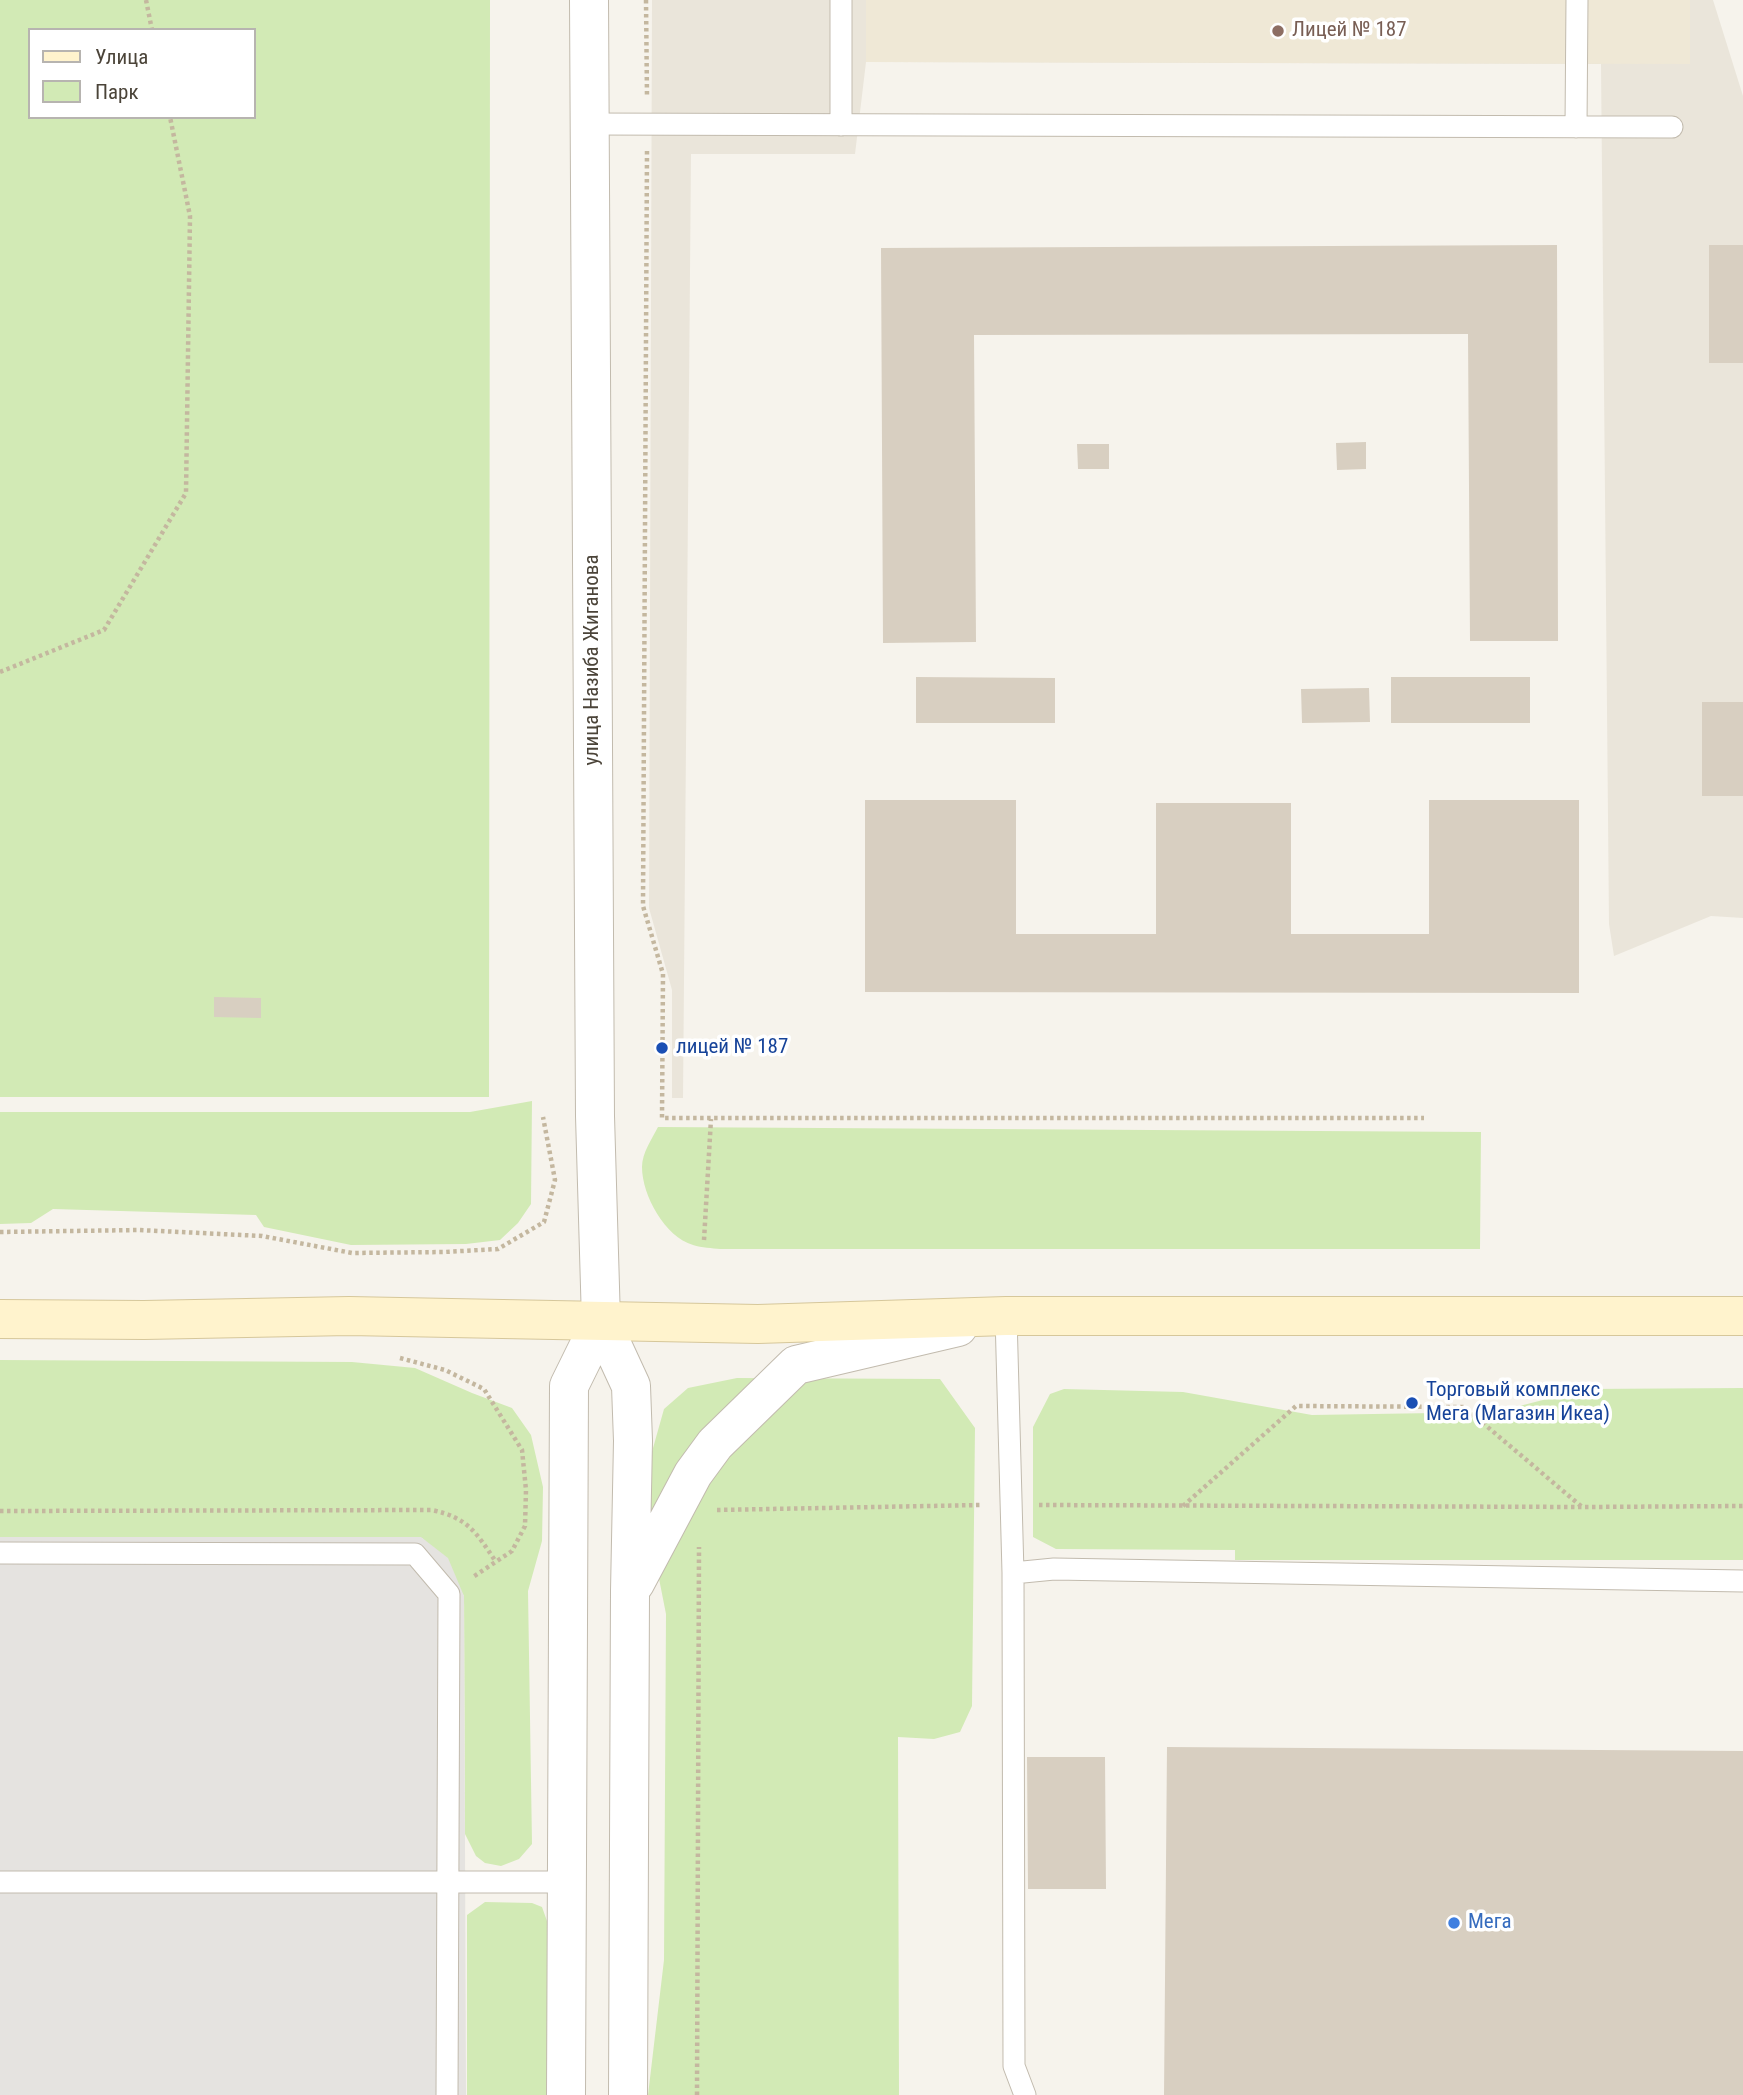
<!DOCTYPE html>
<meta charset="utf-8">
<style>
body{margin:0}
#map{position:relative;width:1743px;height:2095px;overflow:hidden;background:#f6f3ec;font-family:"Roboto Condensed",sans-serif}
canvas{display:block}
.legend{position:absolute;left:28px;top:28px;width:228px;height:91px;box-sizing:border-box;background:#fff;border:2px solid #b7b4b0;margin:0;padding:9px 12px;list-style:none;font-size:21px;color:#4b4439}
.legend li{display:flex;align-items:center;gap:14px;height:35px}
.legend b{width:35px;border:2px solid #b7b4b0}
</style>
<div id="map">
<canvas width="1743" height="2095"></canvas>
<ul class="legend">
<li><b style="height:9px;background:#fff3cd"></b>Улица</li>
<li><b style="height:19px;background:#d2eab5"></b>Парк</li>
</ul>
</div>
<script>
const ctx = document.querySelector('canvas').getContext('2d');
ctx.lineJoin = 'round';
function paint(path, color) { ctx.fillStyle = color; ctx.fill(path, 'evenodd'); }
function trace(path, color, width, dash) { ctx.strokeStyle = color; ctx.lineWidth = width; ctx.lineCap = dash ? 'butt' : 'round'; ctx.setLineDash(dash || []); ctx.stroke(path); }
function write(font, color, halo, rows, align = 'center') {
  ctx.font = font + ' "Roboto Condensed",sans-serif'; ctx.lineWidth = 7; ctx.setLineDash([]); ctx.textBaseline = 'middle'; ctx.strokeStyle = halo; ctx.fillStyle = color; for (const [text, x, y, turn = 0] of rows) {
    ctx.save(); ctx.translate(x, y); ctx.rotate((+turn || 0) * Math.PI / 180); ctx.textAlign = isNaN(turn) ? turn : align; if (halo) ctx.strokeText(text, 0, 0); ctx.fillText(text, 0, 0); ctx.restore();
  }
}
paint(new Path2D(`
 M652 0H1713L1743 96V918L1711 916 1614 956 1609 924 1601 64 866 62 855 154H691L683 1098H672V990L649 908Z`), '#eae5da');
paint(new Path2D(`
 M866 0H1690V64L866 62Z`), '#efe8d6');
paint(new Path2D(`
 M0 0H490L489 1097H0ZM30 30H254V117H30Z
 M532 1101 531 1204 518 1223 500 1240 466 1244 351 1245 264 1227 256 1215 53 1209 31 1223 0 1224V1112H470Z
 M658 1127 1481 1132 1480 1249H720C712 1248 702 1248 693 1245 665 1237 642 1195 642 1167 642 1153 652 1139 658 1127Z
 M0 1360 352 1362 415 1368 472 1393 512 1408 531 1435 543 1487 542 1541 528 1591 532 1844 519 1859 501 1866 485 1863 476 1856 465 1834 464 1596 422 1538 0 1537Z
 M737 1378 940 1379 975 1428 972 1706 960 1732 934 1739 898 1737 899 2095H648L664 1960 666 1614 649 1528 646 1473 664 1409 688 1388Z
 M1743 1388V1560H1235V1550L1056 1549 1033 1537V1427L1050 1394 1064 1389 1183 1392 1312 1415 1496 1412 1586 1389Z
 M485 1902 532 1903 542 1907 547 1921V2095H467V1915Z`), '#d2eab5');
paint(new Path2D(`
 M0 1537H421L448 1558 464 1596 466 2095H0Z`), '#e5e3e0');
paint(new Path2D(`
 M1557 245 1558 641H1470L1468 334 974 335 976 642 883 643 881 248Z
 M1709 245H1743V363H1709Z
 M1366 442V469L1337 470 1336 443Z
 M1077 444H1109V469H1078Z
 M916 677 1055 678V723H916Z
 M1391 677H1530V723H1391Z
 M1369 688 1370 722 1302 723 1301 689Z
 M1702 702H1743V796H1702Z
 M865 800H1016V934H1156V803H1291V934H1429V800H1579V993L865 992Z
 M214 997 261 998V1018L214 1017Z
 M1167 1747 1743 1751V2095H1164Z
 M1027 1757H1105L1106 1889H1028Z`), '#d8cfc1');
const service = new Path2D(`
 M589 124 1672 127
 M841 125V0
 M1576 127 1577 0
 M1006 1316 1013 1573 1014 2066 1025 2095
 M0 1553 415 1554 449 1594 447 2095
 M1013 1573 1054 1569 1743 1581
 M0 1882H566`);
const minor = new Path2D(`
 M601 1321 631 1386 633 1441 630 1591 628 2095
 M635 1583 693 1474 715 1444 796 1365 958 1327
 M566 2095 569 1386 601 1321`);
const tertiary = new Path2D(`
 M589 0 595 1116 601 1321`);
const secondary = new Path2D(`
 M0 1319 144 1320 349 1316 758 1324 1006 1316H1743`);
trace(service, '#c2bbae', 23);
trace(minor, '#c2bbae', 40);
trace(tertiary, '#c2bbae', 40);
trace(secondary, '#d6c79b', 40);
trace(new Path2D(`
 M146 0 152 30
 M646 0 647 97
 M647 151 643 906 663 974 662 1118H1424
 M0 672 104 630 186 493 190 216 170 117
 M0 1232 139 1230 262 1236 352 1253 444 1252 498 1249 544 1222 555 1180 543 1117
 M704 1240 711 1119
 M400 1358 445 1370 484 1389 522 1450 526 1490 525 1526 512 1551 473 1577
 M1039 1505 1583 1507 1743 1506
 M1183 1506 1296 1406 1464 1407 1582 1507
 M717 1510 981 1505
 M0 1511 432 1510C468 1518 476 1532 496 1562
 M697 2095 699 1547`), '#c4b79f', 4.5, [3.5, 3.5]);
trace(service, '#fff', 21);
trace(minor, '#fff', 38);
trace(tertiary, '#fff', 38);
trace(secondary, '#fff3cd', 38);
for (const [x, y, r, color] of [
 [1278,31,7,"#8d6e63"],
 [662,1048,7,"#1a4fb4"],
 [1412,1403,7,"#1a4fb4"],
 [1454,1923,7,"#3f7fe0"]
]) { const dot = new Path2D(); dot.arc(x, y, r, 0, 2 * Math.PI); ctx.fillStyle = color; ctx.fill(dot); trace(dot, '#fff', 2.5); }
write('21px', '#785e54', '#fff', [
 ["Лицей № 187",1292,31]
], 'left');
write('21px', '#4b4439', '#fff', [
 ["улица Назиба Жиганова",593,660,-90]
]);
write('21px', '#164399', '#fff', [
 ["лицей № 187",676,1048],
 ["Торговый комплекс",1426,1391],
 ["Мега (Магазин Икеа)",1426,1415]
], 'left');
write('21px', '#366cbe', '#fff', [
 ["Мега",1468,1923]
], 'left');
</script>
